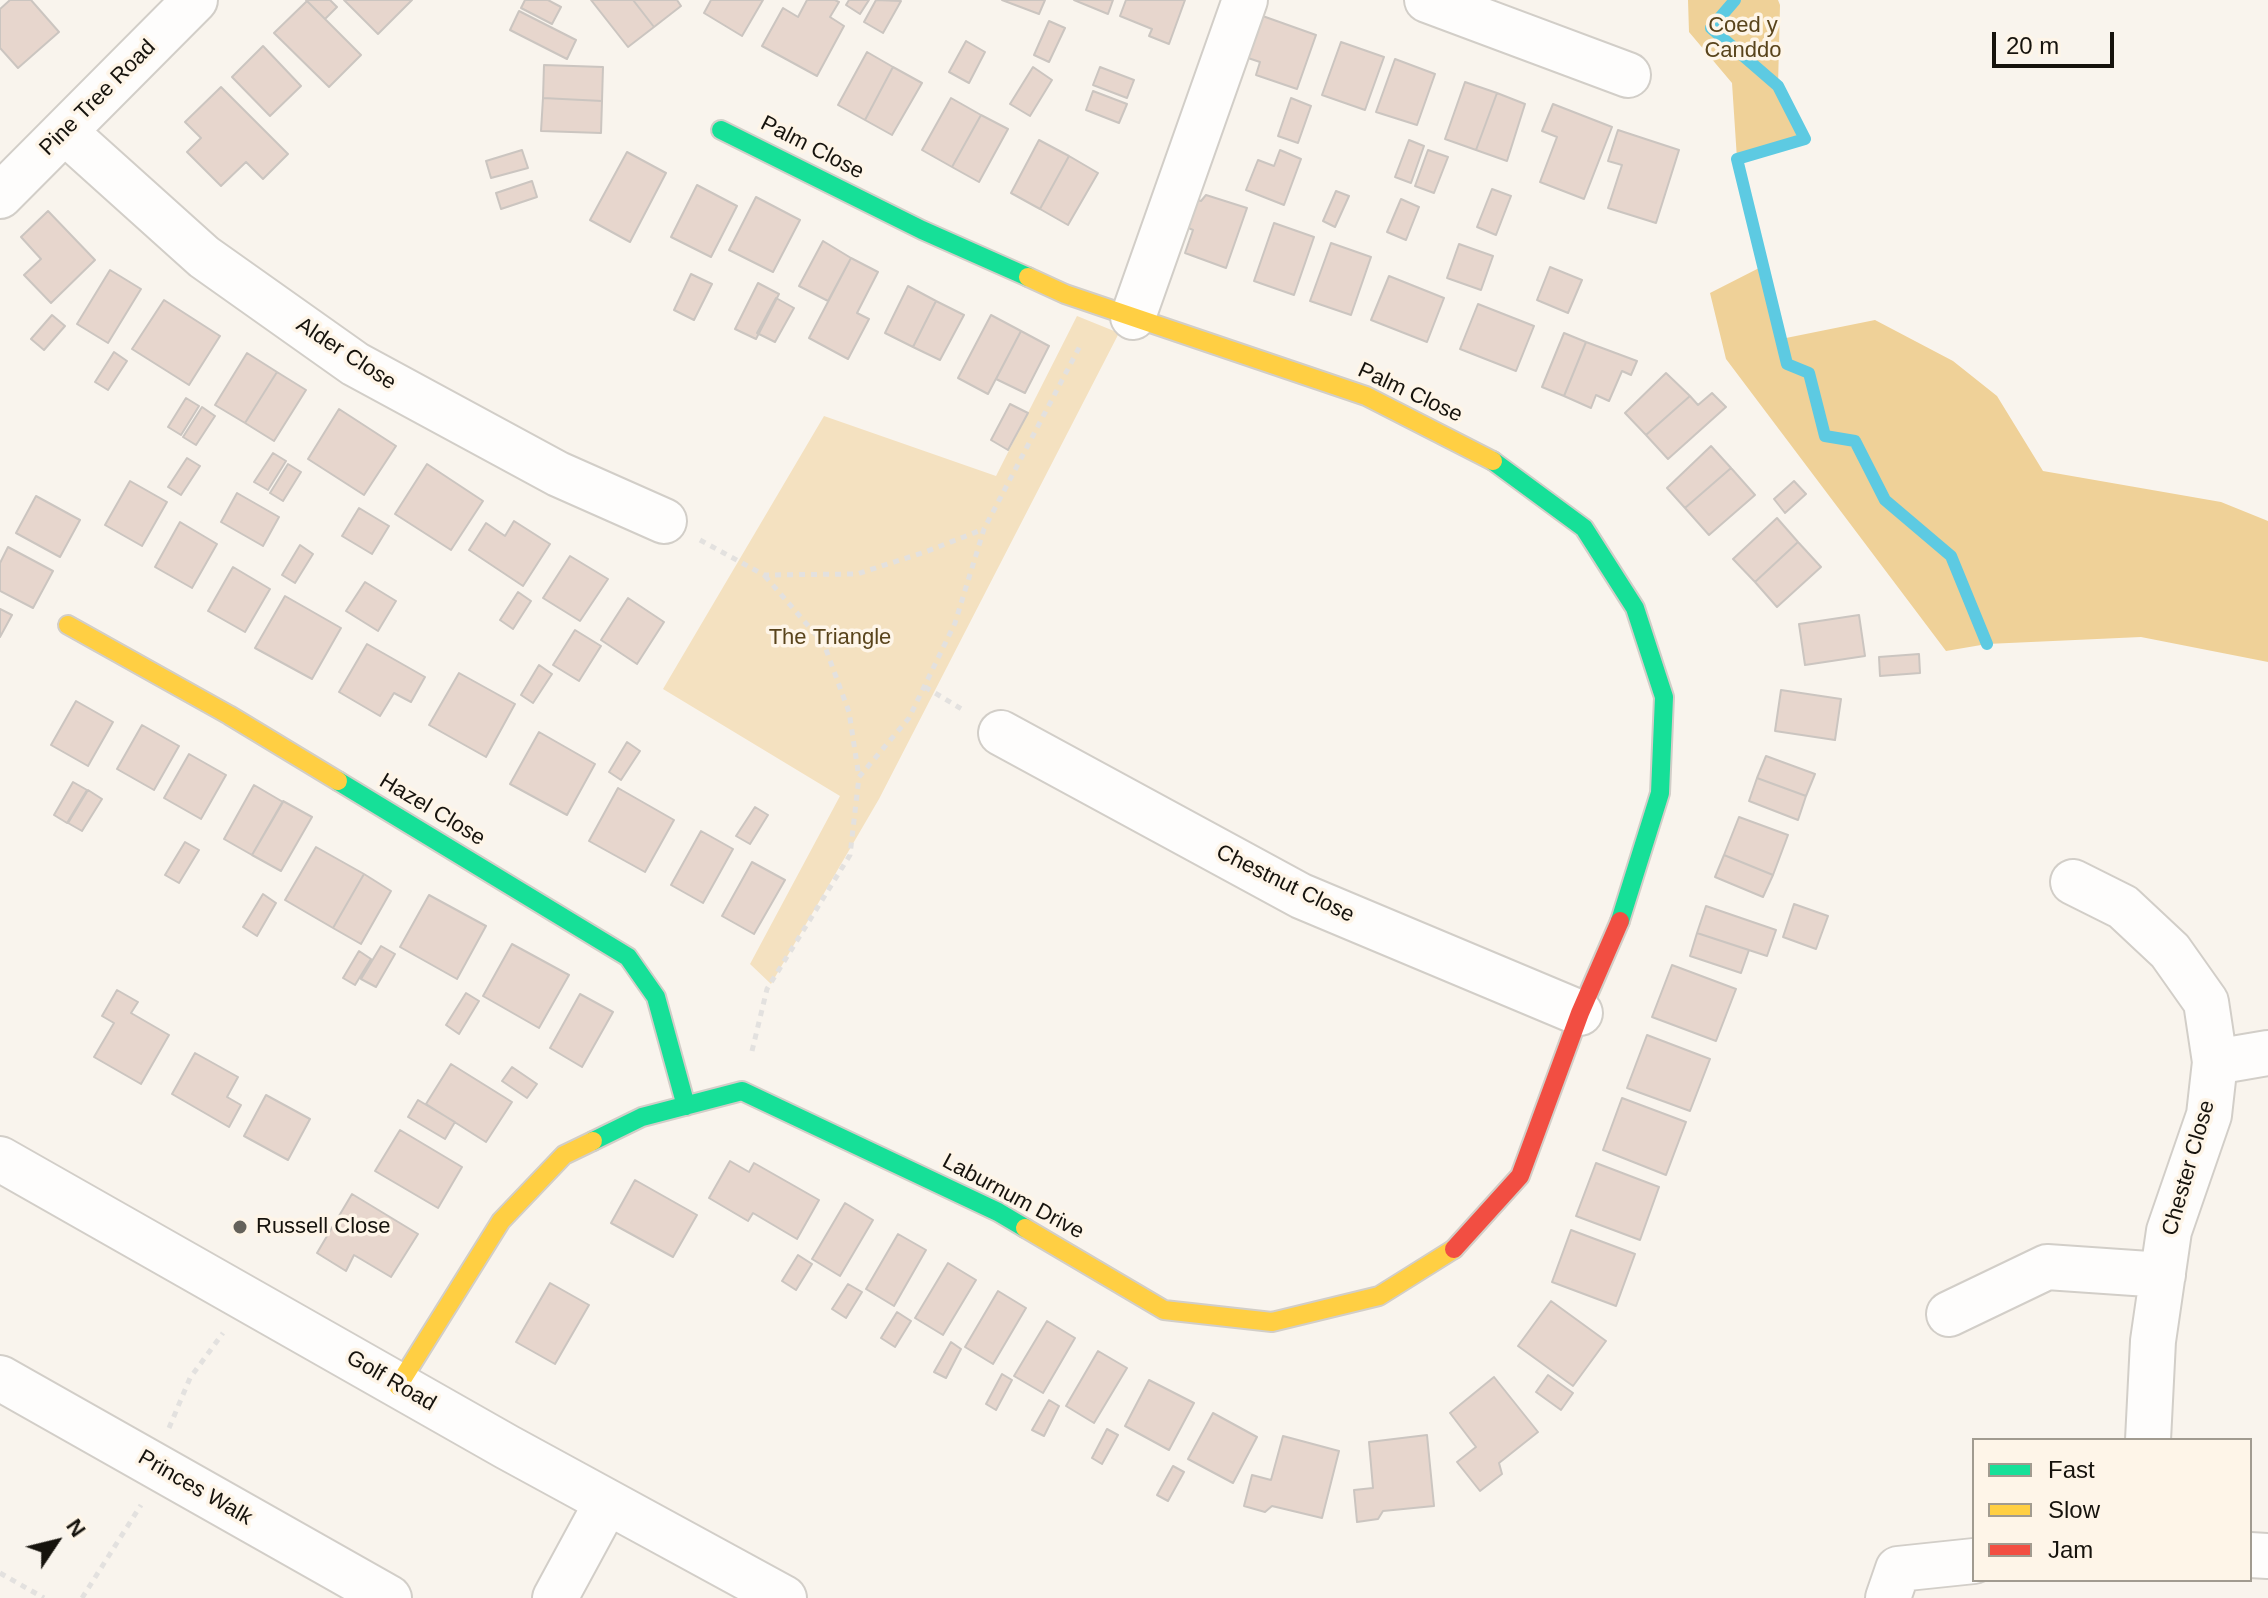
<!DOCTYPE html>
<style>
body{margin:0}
#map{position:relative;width:2268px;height:1598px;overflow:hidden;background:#f9f4ed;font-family:Helvetica,sans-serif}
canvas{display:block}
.legend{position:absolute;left:1972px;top:1438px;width:280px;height:144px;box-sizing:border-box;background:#fef5e8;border:2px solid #a19b90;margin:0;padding:10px 14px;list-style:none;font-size:24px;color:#16130d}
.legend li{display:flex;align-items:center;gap:16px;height:40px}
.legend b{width:40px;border:2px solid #a19b90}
.north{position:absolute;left:16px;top:1502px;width:80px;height:80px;-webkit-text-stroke:6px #fef5e8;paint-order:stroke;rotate:55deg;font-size:22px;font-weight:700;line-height:32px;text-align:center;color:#16130d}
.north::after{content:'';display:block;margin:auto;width:28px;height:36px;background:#16130d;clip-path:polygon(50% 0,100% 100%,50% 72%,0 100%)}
.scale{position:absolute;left:1992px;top:32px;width:122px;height:36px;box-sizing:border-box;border:4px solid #16130d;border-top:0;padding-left:10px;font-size:24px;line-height:28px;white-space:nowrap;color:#16130d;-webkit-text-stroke:6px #fef5e8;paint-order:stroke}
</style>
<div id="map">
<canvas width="2268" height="1598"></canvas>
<ul class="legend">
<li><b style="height:10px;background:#16e098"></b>Fast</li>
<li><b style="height:10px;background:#ffcf43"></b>Slow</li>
<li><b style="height:10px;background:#f24e42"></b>Jam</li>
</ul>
<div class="north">N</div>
<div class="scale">20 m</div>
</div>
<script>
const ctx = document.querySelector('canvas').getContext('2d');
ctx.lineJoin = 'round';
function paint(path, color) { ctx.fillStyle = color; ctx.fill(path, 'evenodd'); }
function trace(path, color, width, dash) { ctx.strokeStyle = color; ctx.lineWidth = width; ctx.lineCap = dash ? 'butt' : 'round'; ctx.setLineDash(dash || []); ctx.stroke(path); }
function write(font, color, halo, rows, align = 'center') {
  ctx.font = font + ' Helvetica,sans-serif'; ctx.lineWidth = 7; ctx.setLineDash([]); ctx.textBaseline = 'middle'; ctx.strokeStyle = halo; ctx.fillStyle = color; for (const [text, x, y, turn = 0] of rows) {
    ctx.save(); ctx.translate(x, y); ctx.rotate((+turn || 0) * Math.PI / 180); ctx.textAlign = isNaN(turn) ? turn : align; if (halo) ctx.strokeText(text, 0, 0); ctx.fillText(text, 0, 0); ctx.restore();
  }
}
paint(new Path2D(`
 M1077 316 1119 333 879 799 771 984 750 964 840 796 663 689 824 416 996 476Z`), '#f4e1c0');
paint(new Path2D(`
 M1688 0H1778L1780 5 1778 86 1805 139 1737 159 1732 83 1689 32Z
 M1763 266 1781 339 1875 320 1953 361 1997 396 2043 471 2221 502 2268 521V662L2141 637 1987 644 1946 651 1726 359 1710 293Z`), '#efd198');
trace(new Path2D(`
 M1735 0 1711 28 1778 86 1805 139 1737 159 1787 364 1809 373 1825 436 1855 441 1885 500 1951 556 1987 644`), '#5dcae2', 12);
const building = new Path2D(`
 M10 0H31L59 32 18 68 0 48V9Z
 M306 0H330L337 7 325 19Z
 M344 0H412L378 34Z
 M525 0H548L561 7 552 24 521 8Z
 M591 0H633L654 27 628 47Z
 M633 0H677L681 6 654 27Z
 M711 0H763L742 36 704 13Z
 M807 0H835L839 2 830 17 844 26 817 76 762 46 783 8 798 17Z
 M849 0H869L860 14 846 5Z
 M876 0 901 1 883 33 864 22Z
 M1002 0H1045L1039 14Z
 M1074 0H1113L1108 14Z
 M1126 0H1185L1169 44 1149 36 1152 29 1120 16Z
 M307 1 361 55 329 87 274 33Z
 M519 11 576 40 567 59 510 30Z
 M1257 14 1316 35 1297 89 1256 75 1260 62 1242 56Z
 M1049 21 1065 28 1049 62 1034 55Z
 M966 41 985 52 969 83 949 72Z
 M1341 42 1384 57 1365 110 1322 95Z
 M263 46 301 86 270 116 232 77Z
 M867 52 893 67 865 120 838 105Z
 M1395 59 1435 74 1417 125 1376 112Z
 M544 65 603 67 602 101 543 98Z
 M893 67 922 83 892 135 865 120Z
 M1033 67 1052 80 1030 116 1010 104Z
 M1100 67 1134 80 1127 98 1093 85Z
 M1465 82 1497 93 1476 150 1445 139Z
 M221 87 288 154 263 179 246 162 221 186 187 152 201 138 185 122Z
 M1093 91 1127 104 1119 123 1086 110Z
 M1497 93 1525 104 1507 161 1476 150Z
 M543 98 602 101 601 133 541 131Z
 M951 98 981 115 952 167 922 150Z
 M1291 98 1311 106 1298 143 1278 136Z
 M1553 104 1612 127 1584 199 1540 182 1557 137 1542 131Z
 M981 115 1008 129 979 182 952 167Z
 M1618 130 1679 150 1656 223 1608 208 1622 165 1608 161Z
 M1039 140 1069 156 1040 209 1011 193Z
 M1409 140 1424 146 1411 183 1395 177Z
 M522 150 528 168 491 178 486 161Z
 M1280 150 1301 159 1284 205 1246 190 1258 160 1274 166Z
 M1428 150 1448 157 1434 193 1415 186Z
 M627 152 666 173 630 242 590 220Z
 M1069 156 1098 173 1068 225 1040 209Z
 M532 181 537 197 501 209 496 193Z
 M697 185 737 206 711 257 671 237Z
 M1492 189 1511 196 1496 235 1477 227Z
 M1336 191 1349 196 1335 227 1323 221Z
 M1206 195 1247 208 1226 268 1185 253 1193 230 1184 226 1193 199 1201 201Z
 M756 197 800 220 773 272 729 250Z
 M1401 199 1419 207 1406 240 1387 232Z
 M48 211 95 260 51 303 24 275 41 259 21 237Z
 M1274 223 1314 237 1294 295 1254 281Z
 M823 241 851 258 828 301 799 286Z
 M1331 243 1371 257 1351 315 1310 301Z
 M1459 244 1493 256 1481 290 1447 278Z
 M851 258 878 272 857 313 869 319 848 359 809 338Z
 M1550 267 1582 280 1568 313 1537 300Z
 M110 270 141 289 108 343 77 324Z
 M691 274 712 284 694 320 674 310Z
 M1389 276 1444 298 1427 342 1371 320Z
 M758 283 779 294 756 339 735 329Z
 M908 286 936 301 913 347 885 333Z
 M776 298 794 308 775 342 757 333Z
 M164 300 220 336 189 385 132 349Z
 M936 301 964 315 940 360 913 347Z
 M1478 304 1534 326 1516 371 1460 349Z
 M52 315 65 326 44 350 31 339Z
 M991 315 1021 331 988 394 958 378Z
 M1021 331 1049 346 1025 393 996 379Z
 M1564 333 1586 342 1564 396 1542 387Z
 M1586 342 1637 361 1631 375 1622 371 1609 401 1596 395 1591 408 1564 396Z
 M114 352 127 361 108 390 95 382Z
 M247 353 277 372 245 423 215 405Z
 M277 372 306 390 274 441 245 423Z
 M1666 373 1690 396 1646 435 1625 413Z
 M1712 393 1726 407 1668 459 1646 435 1690 396 1698 405Z
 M186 398 199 406 181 435 168 427Z
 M1010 404 1028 413 1008 450 991 440Z
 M202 407 215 416 196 445 183 437Z
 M339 409 396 446 364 495 308 459Z
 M1711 446 1731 468 1685 508 1667 488Z
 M273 453 286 461 268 490 254 482Z
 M187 458 200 466 181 495 168 487Z
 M288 464 301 472 283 501 270 493Z
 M427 464 483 501 451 550 395 514Z
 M1731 468 1755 495 1709 535 1685 508Z
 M130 481 167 502 142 546 105 525Z
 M1794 481 1806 494 1785 513 1774 499Z
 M237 493 279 517 263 546 221 522Z
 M36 496 80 520 60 557 16 533Z
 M359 508 389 526 372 554 342 536Z
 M1777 518 1798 542 1755 582 1733 559Z
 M514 521 550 544 523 586 469 550 486 523 505 536Z
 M180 522 217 544 192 588 155 567Z
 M1798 542 1821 567 1777 607 1755 582Z
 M300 545 313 554 295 583 282 575Z
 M8 547 53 571 33 608 0 591V563Z
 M570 556 608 579 580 621 543 598Z
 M233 567 270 589 245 632 208 611Z
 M365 582 396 601 378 631 346 611Z
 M518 592 531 601 513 629 500 620Z
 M285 596 341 628 312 679 255 648Z
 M628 598 664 622 637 664 601 640Z
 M0 609 12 615 0 637Z
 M1859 615 1865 656 1805 665 1799 624Z
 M575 630 601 646 579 681 553 665Z
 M367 644 425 677 411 702 394 693 380 716 339 692Z
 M1919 654 1920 673 1880 676 1879 657Z
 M539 665 552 674 533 703 521 695Z
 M459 673 515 704 486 757 429 725Z
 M1781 690 1841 699 1835 740 1775 731Z
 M76 701 113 722 88 766 51 745Z
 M142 725 179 746 154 790 117 769Z
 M539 732 595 764 567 815 510 784Z
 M627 742 640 751 621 780 609 772Z
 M189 754 226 775 201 819 164 798Z
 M1766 756 1815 774 1806 796 1757 778Z
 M1757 778 1806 796 1798 820 1749 801Z
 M73 782 87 790 67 823 54 815Z
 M254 785 283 802 252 855 224 839Z
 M618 788 674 820 645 872 589 841Z
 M88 790 102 799 82 831 68 823Z
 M283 801 312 817 281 871 252 855Z
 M755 807 768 815 750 844 736 836Z
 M1739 817 1788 835 1773 875 1724 855Z
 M701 831 733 849 703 903 671 885Z
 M185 842 199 850 179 883 165 875Z
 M316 847 364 874 333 928 285 900Z
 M1724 855 1773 875 1763 897 1715 877Z
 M752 862 785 880 754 934 722 916Z
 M364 874 391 891 361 944 333 928Z
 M263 894 276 903 257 936 243 927Z
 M429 895 486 926 457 979 400 947Z
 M1794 904 1828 916 1816 949 1783 937Z
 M1706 906 1776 930 1767 956 1697 933Z
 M1697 933 1749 950 1741 973 1690 956Z
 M512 944 569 975 539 1028 483 996Z
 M381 946 395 954 376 987 361 979Z
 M359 951 371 959 355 985 343 978Z
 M1672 965 1736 989 1716 1041 1652 1017Z
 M117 990 138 1002 131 1013 169 1035 141 1084 94 1057 114 1023 102 1016Z
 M466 993 479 1001 459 1034 446 1025Z
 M580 994 613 1012 582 1067 550 1048Z
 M1647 1035 1710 1059 1690 1111 1627 1088Z
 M195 1053 238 1077 227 1097 241 1105 229 1127 172 1094Z
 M451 1064 512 1102 486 1142 426 1104Z
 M512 1067 537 1084 527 1098 502 1081Z
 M266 1095 310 1119 288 1160 244 1136Z
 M1622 1098 1686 1122 1666 1175 1603 1150Z
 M418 1100 455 1122 445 1139 408 1117Z
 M400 1130 462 1167 438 1208 375 1171Z
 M730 1161 749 1172 754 1163 819 1200 797 1239 753 1213 748 1221 709 1198Z
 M1596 1163 1659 1187 1640 1240 1576 1216Z
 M635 1180 697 1215 673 1257 611 1223Z
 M352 1194 418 1234 391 1277 354 1255 346 1271 317 1253Z
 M845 1203 873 1220 840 1276 812 1259Z
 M1571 1230 1635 1254 1616 1306 1552 1282Z
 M898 1234 926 1250 894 1306 866 1289Z
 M798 1255 812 1264 796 1290 782 1281Z
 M948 1263 976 1280 943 1335 915 1318Z
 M550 1283 589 1305 555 1364 516 1342Z
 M848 1284 862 1292 846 1318 832 1309Z
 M998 1291 1026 1308 993 1364 965 1347Z
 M1551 1301 1606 1341 1573 1386 1518 1346Z
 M897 1312 911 1321 895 1347 881 1338Z
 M1047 1321 1075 1338 1043 1393 1014 1376Z
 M951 1342 961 1349 946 1378 934 1372Z
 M1098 1351 1127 1368 1094 1423 1066 1406Z
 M1002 1374 1012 1380 996 1410 986 1404Z
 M1548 1375 1573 1393 1561 1410 1536 1392Z
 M1494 1377 1538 1432 1499 1463 1502 1474 1480 1491 1457 1462 1476 1447 1450 1413Z
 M1149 1380 1194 1403 1169 1450 1125 1426Z
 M1049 1400 1059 1406 1044 1436 1032 1430Z
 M1213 1413 1257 1437 1233 1483 1188 1459Z
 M1107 1429 1118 1435 1102 1464 1092 1458Z
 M1427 1435 1434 1506 1383 1511 1378 1519 1357 1522 1354 1490 1373 1488 1369 1442Z
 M1283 1436 1339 1451 1322 1518 1272 1506 1265 1512 1244 1506 1252 1475 1271 1480Z
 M1173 1466 1184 1472 1168 1501 1157 1495Z`);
paint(building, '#e7d6cd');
trace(building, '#cbc5c0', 2);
const street = new Path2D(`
 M1427 0 1628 75
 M65 132 204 257 355 364 558 474 664 521
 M0 196 195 0
 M1133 317 1245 0
 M1001 733 1301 896 1580 1013
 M2073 882 2123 907 2170 951 2206 1002 2215 1062 2209 1115 2169 1231 2153 1341 2148 1440
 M2215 1062 2268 1053
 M0 1159 507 1447 784 1598
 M1949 1314 2047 1267 2163 1275
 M0 1378 389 1598
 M2250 1555 2268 1556
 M555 1598 607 1502
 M1888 1598 1898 1569 1974 1561`);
const fast = new Path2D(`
 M721 130 922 230 1028 277
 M1493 461 1584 528 1635 608 1664 697 1660 793 1620 921
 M338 781 628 957 656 997 686 1106
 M593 1141 642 1117 742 1091 998 1212 1025 1228`);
const slow = new Path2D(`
 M1028 277 1065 294 1366 396 1493 461
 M68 625 229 715 338 781
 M1025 1228 1164 1310 1272 1322 1379 1296 1454 1249
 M398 1386 501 1221 564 1155 593 1141`);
const jam = new Path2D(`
 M1454 1249 1520 1176 1580 1013 1620 921`);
trace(street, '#d2cec8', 48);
trace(fast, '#d2cec8', 22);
trace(slow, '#d2cec8', 22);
trace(jam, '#d2cec8', 22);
trace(new Path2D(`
 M700 540 764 575 857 574 925 552 984 529
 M765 576 824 644 849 712 859 777
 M925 687 965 711
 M752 1051 767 989 850 855 859 777 909 718 955 623 984 529 1081 344
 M169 1428 190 1378 223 1333
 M0 1573 44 1598
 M82 1598 141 1505`), '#e3e1df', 5, [6, 6]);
trace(street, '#fefdfc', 44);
trace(fast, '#16e098', 18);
trace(slow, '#ffcf43', 18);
trace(jam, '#f24e42', 18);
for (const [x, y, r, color] of [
 [240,1227,8,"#65625b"]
]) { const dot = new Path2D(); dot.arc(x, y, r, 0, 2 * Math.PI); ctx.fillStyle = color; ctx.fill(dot); trace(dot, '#fef5e8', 3); }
write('22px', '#59441c', '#fef5e8', [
 ["Coed y",1743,26],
 ["Canddo",1743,51],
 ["The Triangle",830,638]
]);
write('22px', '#16130d', '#fef5e8', [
 ["Pine Tree Road",98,98,-45],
 ["Palm Close",812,148,27],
 ["Alder Close",346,354,33],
 ["Palm Close",1410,393,25],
 ["Hazel Close",432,810,31],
 ["Chestnut Close",1285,884,26],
 ["Chester Close",2189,1168,-74],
 ["Laburnum Drive",1013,1197,28],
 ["Golf Road",391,1381,30],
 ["Princes Walk",195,1488,30]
]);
write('22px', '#16130d', '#fef5e8', [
 ["Russell Close",256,1227]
], 'left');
</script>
